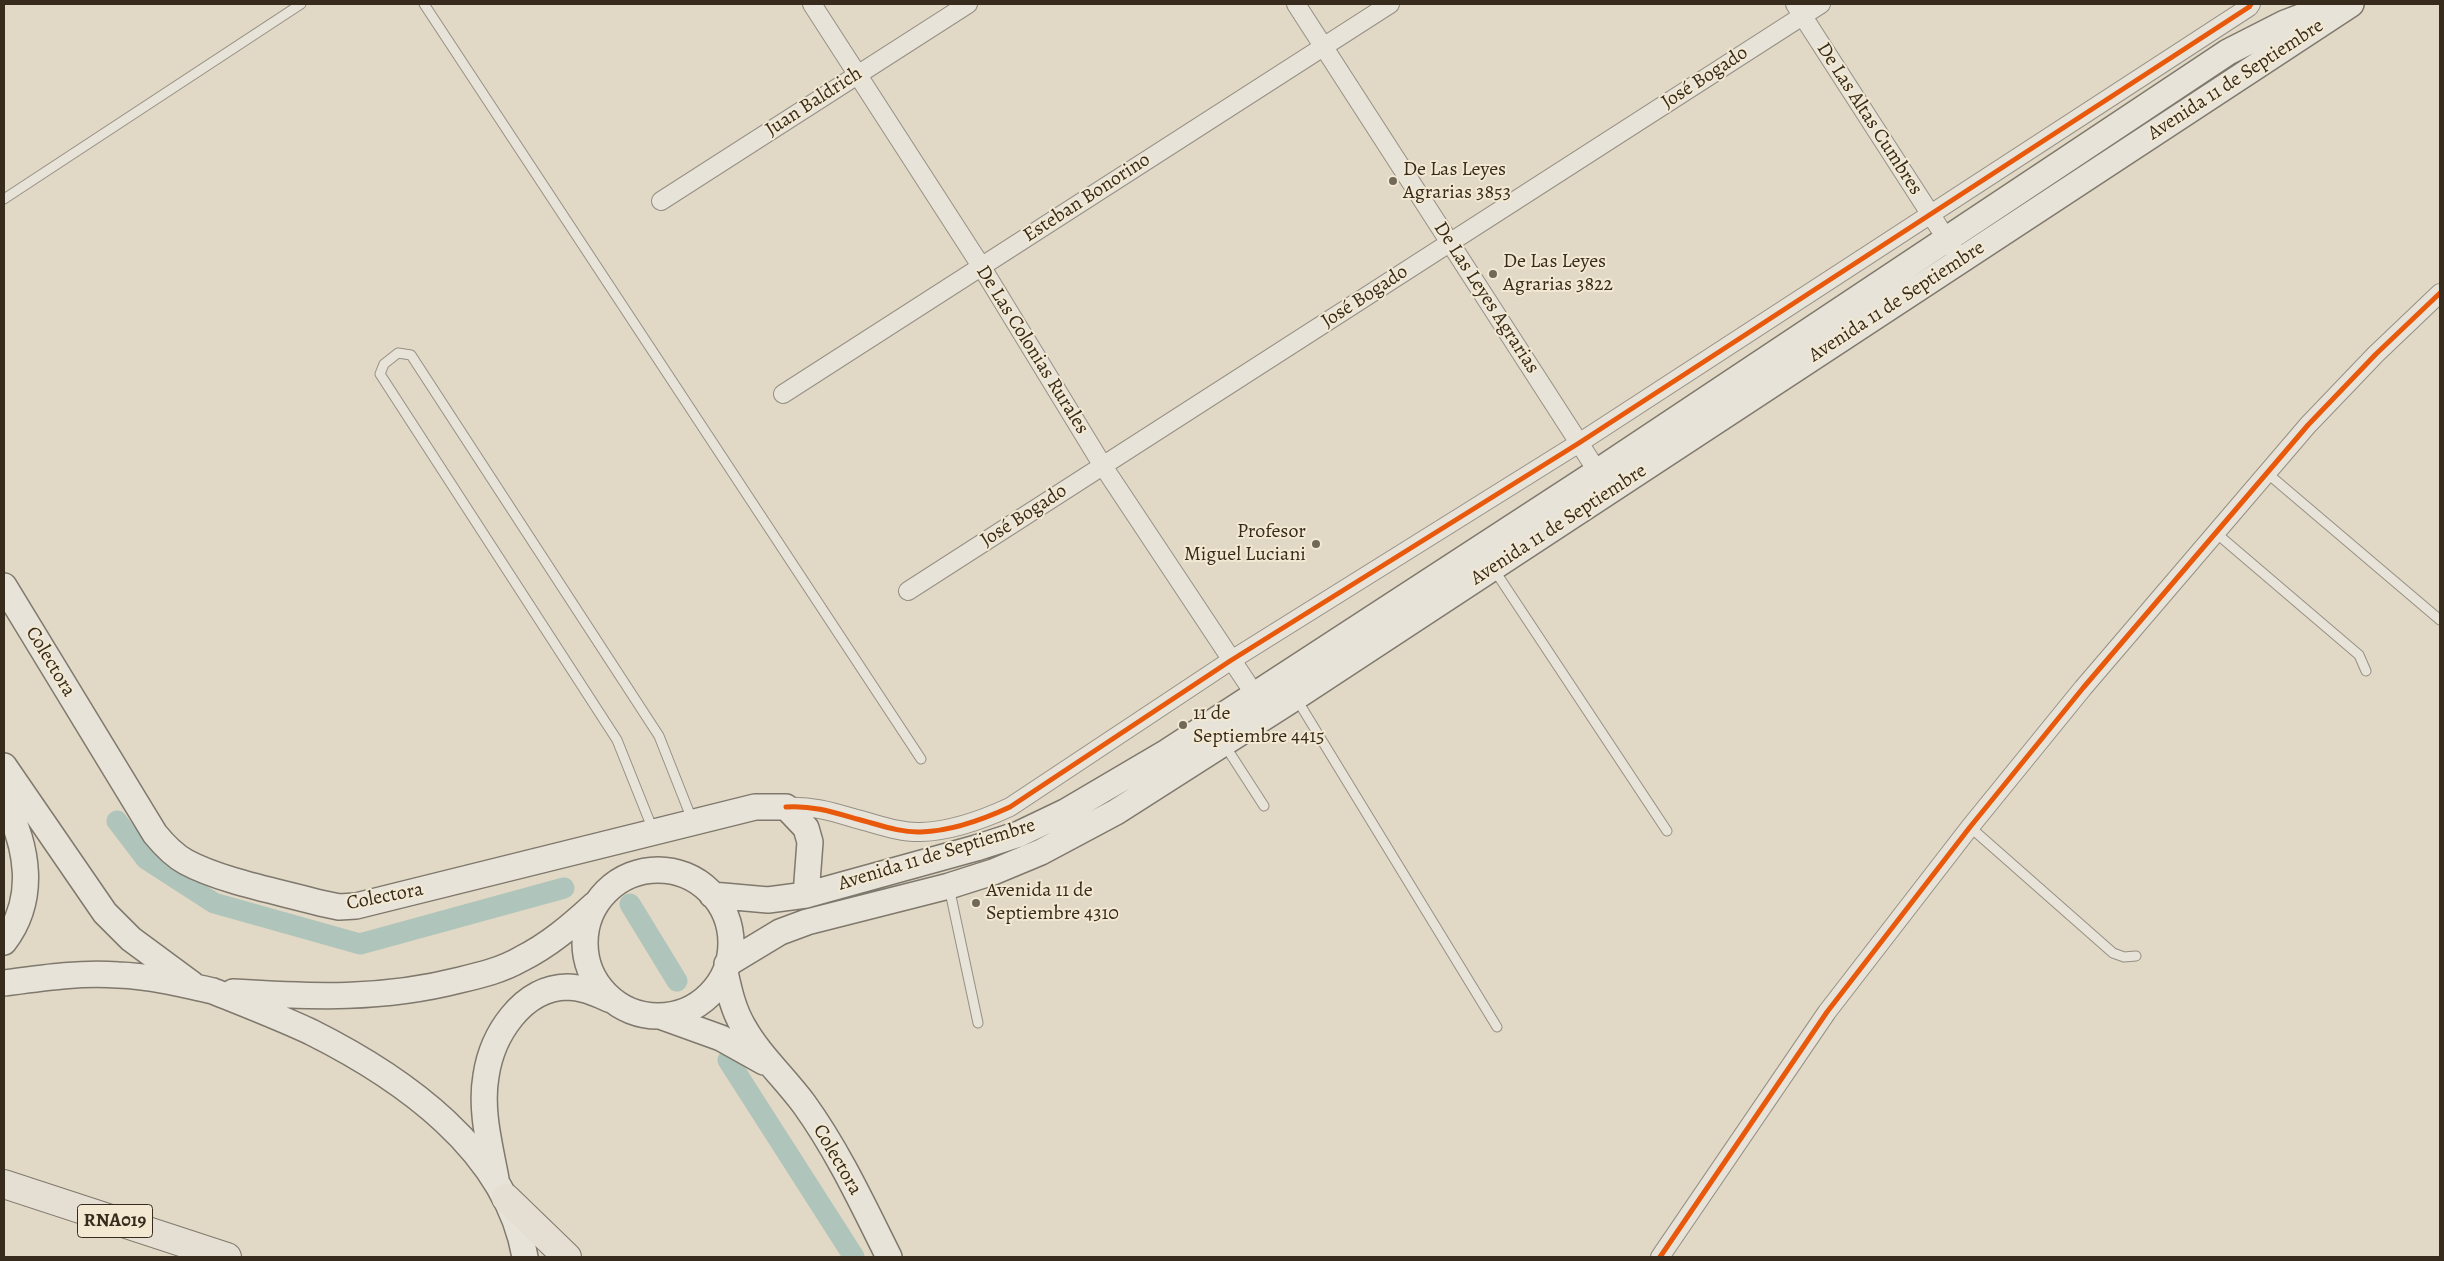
<!DOCTYPE html>
<meta charset="utf-8">
<style>
body{margin:0}
#map{position:relative;width:2444px;height:1261px;overflow:hidden;background:#e1d8c5;font-family:Alegreya,serif}
canvas{display:block}
.frame{position:absolute;inset:0;border:5px solid #362b1c;pointer-events:none}
</style>
<div id="map">
<canvas width="2444" height="1261"></canvas>
<div class="frame"></div>
</div>
<script>
const ctx = document.querySelector('canvas').getContext('2d');
ctx.lineJoin = 'round';
function trace(path, color, width, dash) { ctx.strokeStyle = color; ctx.lineWidth = width; ctx.lineCap = dash ? 'butt' : 'round'; ctx.setLineDash(dash || []); ctx.stroke(path); }
function write(font, color, halo, rows, align = 'center') {
  ctx.font = font + ' Alegreya,serif'; ctx.lineWidth = 4; ctx.setLineDash([]); ctx.textBaseline = 'middle'; ctx.strokeStyle = halo; ctx.fillStyle = color; for (const [text, x, y, turn = 0] of rows) {
    ctx.save(); ctx.translate(x, y); ctx.rotate((+turn || 0) * Math.PI / 180); ctx.textAlign = isNaN(turn) ? turn : align; if (halo) ctx.strokeText(text, 0, 0); ctx.fillText(text, 0, 0); ctx.restore();
  }
}
trace(new Path2D(`
 M117 821 146 859 214 903 360 944 564 888
 M630 904 677 981
 M728 1060 854 1257`), '#afc4ba', 21);
const lane = new Path2D(`
 M424 4 921 759
 M4 199 301 4
 M2267 473 2440 620
 M2216 533 2359 655 2366 671
 M1493 568 1667 831
 M1296 698 1497 1027
 M1224 744 1264 806
 M1970 827 2113 953 2124 957 2136 956
 M653 830 617 740 380 374 384 364 398 353 411 355 659 736 693 822
 M949 887 978 1023`);
const street = new Path2D(`
 M812 4 981 266 1103 466 1255 695
 M1296 4 1603 480
 M1795 4 1960 260
 M661 201 968 4
 M783 394 1390 4
 M908 591 1821 4
 M786 807C811 805 833 812 857 819 877 824 900 833 921 832 952 831 982 820 1010 807L1230 661 1579 443 2249 7 2251 4
 M1660 1257 1827 1012 1970 827 2083 688 2308 425 2376 354 2440 293`);
const secondary = new Path2D(`
 M4 586 155 834C164 845 173 855 186 862 221 881 280 892 320 903L339 907 356 906 755 807H786L806 828 810 842 806 895
 M4 766 105 913 131 939 192 984
 M4 801C28 846 37 899 4 942
 M585 943a73 73 0 1 1 146 0a73 73 0 1 1-146 0Z
 M712 895 768 900 806 895 976 848 1019 834 1065 812 1167 752 1597 472 2228 52 2285 23 2332 5
 M727 964 780 932 807 922 949 886 993 872 1041 852 1116 812 1296 697 2351 4
 M725 972C729 990 733 1009 743 1026 759 1055 784 1077 804 1104 838 1151 863 1205 889 1257
 M4 983C41 978 81 972 118 975 149 976 183 984 213 991 245 1004 279 1017 311 1032 401 1077 507 1150 525 1257
 M233 992C312 997 382 1000 460 980 481 975 502 970 521 959 549 945 571 926 594 905
 M660 1016 721 1038 764 1062
 M496 1179C490 1146 480 1110 486 1076 492 1035 522 988 567 987 583 987 597 994 611 1000`);
const highway = new Path2D(`
 M4 1184 227 1257
 M506 1198 567 1257`);
trace(lane, '#969084', 11);
trace(street, '#969084', 20);
trace(secondary, '#7f786c', 28);
trace(highway, '#7f786c', 30);
trace(lane, '#e7e3d9', 9);
trace(street, '#e7e3d9', 18);
trace(secondary, '#e7e3d9', 25);
trace(highway, '#e4ded3', 28);
trace(new Path2D(`
 M786 807C811 805 833 812 857 819 877 824 900 833 921 832 952 831 982 820 1010 807L1230 661 1579 443 2249 7 2251 4
 M1660 1257 1827 1012 1970 827 2083 688 2308 425 2376 354 2440 293`), '#e8590c', 5);
for (const [x, y, r, color] of [
 [1393,181,5,"#726857"],
 [1493,274,5,"#726857"],
 [1316,544,5,"#726857"],
 [1183,725,5,"#726857"],
 [976,903,5,"#726857"]
]) { const dot = new Path2D(); dot.arc(x, y, r, 0, 2 * Math.PI); ctx.fillStyle = color; ctx.fill(dot); trace(dot, '#f3e9d2', 2); }
for (const [x, y, w] of [
 [115,1221,75]
]) { const box = new Path2D(); box.roundRect(x - w / 2, y - 16.5, w, 33, 4); ctx.fillStyle = '#f3e9d2'; ctx.fill(box); trace(box, '#362b1c', 1); }
write('bold 19px', '#362b1c', null, [
 ["RNA019",115,1221]
]);
write('20px', '#362b1c', '#f3e9d2', [
 ["José Bogado",1705,78,-33],
 ["Avenida 11 de Septiembre",2236,80,-33],
 ["Juan Baldrich",814,102,-33],
 ["De Las Altas Cumbres",1869,119,57],
 ["Esteban Bonorino",1087,198,-33],
 ["José Bogado",1365,297,-33],
 ["De Las Leyes Agrarias",1486,298,57],
 ["Avenida 11 de Septiembre",1897,302,-33],
 ["De Las Colonias Rurales",1032,350,58],
 ["José Bogado",1024,516,-33],
 ["Avenida 11 de Septiembre",1559,525,-33],
 ["Colectora",50,662,59],
 ["Avenida 11 de Septiembre",937,855,-17],
 ["Colectora",385,897,-11],
 ["Colectora",837,1160,60]
]);
write('20px', '#362b1c', '#f3e9d2', [
 ["De Las Leyes",1403,170],
 ["Agrarias 3853",1403,193],
 ["De Las Leyes",1503,262],
 ["Agrarias 3822",1503,285],
 ["Profesor",1306,532,"right"],
 ["Miguel Luciani",1306,555,"right"],
 ["11 de",1193,714],
 ["Septiembre 4415",1193,737],
 ["Avenida 11 de",986,891],
 ["Septiembre 4310",986,914]
], 'left');
</script>
